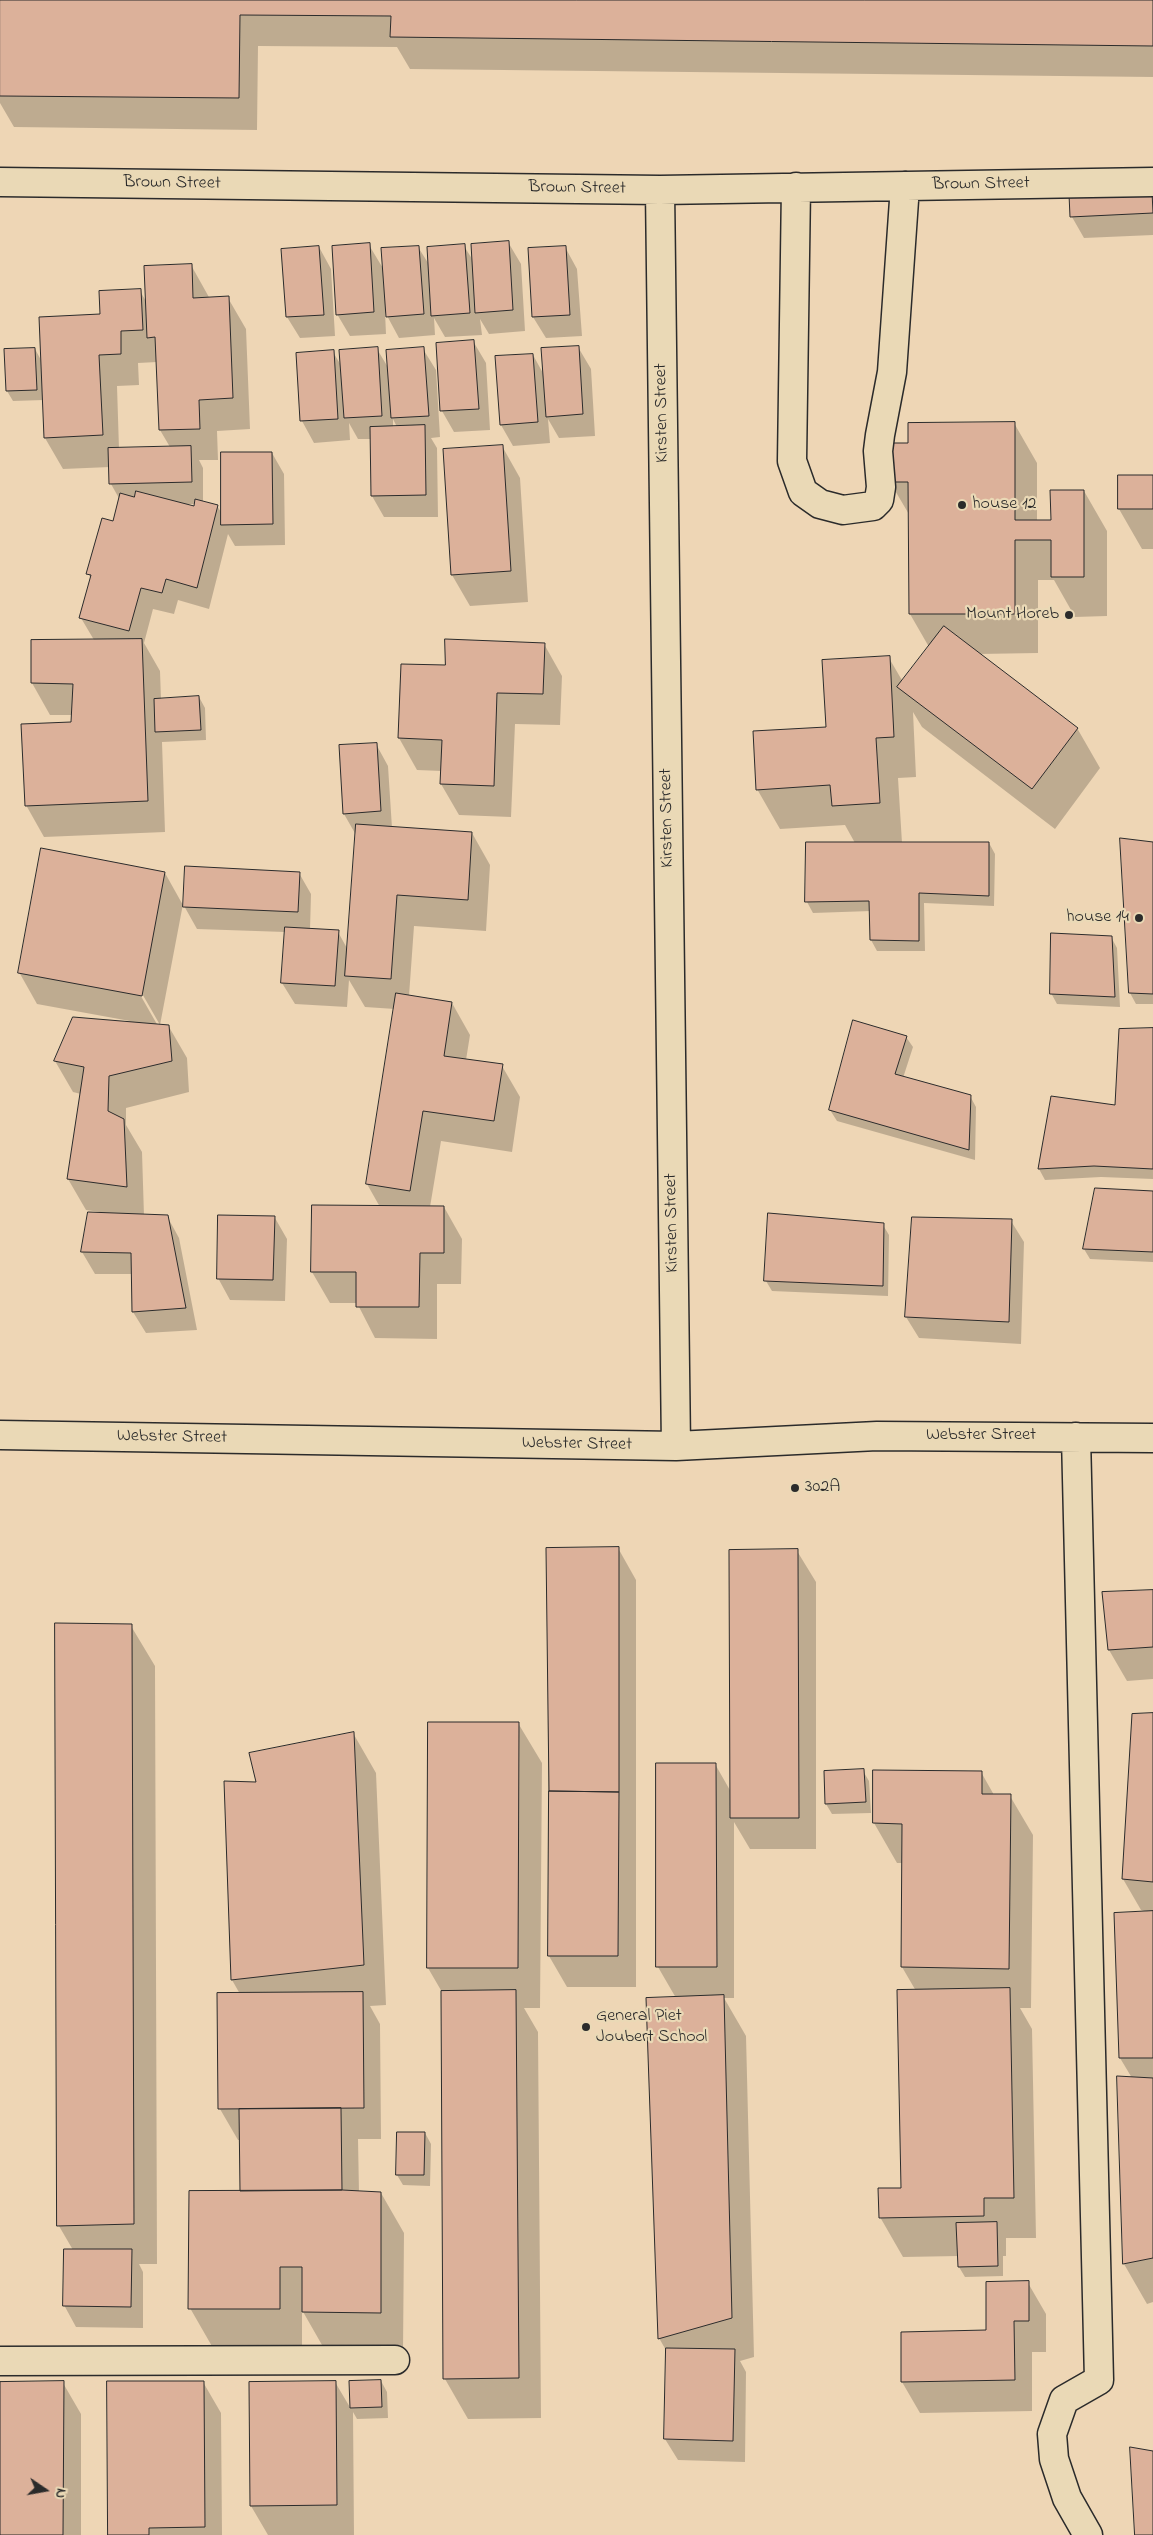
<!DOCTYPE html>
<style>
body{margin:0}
#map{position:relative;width:1153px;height:2535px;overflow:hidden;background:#eed6b5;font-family:"Indie Flower",sans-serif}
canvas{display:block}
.north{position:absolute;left:20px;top:2465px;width:50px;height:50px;-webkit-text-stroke:4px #ead9b6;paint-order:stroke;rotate:102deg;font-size:14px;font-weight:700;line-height:20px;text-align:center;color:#2b2b2b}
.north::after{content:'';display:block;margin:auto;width:18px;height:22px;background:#2b2b2b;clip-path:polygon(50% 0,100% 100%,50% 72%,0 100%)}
</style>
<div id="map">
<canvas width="1153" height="2535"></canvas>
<div class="north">N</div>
</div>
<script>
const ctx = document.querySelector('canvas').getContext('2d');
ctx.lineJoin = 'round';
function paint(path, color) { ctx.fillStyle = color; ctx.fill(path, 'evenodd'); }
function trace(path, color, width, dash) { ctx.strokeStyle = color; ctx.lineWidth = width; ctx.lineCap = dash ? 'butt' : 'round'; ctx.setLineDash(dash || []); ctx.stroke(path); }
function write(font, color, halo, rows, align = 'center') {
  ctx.font = font + ' "Indie Flower",sans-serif'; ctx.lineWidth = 4.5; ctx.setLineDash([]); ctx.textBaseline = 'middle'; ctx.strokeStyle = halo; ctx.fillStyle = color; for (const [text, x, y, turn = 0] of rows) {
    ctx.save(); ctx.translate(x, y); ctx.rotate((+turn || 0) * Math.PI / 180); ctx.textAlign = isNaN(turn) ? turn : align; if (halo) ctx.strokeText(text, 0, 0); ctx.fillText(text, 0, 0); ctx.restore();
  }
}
paint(new Path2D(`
 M0 0H1153V77L410 69 397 47 258 46 257 130 14 127 0 103Z
 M1153 195V235L1084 238 1072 217Z
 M508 242 521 264 525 331 489 334 480 319 482 335 445 337 434 318 435 335 399 338 385 312 386 334 350 336 337 314 369 245 384 270 418 247 430 266 464 246 474 262Z
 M319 247 331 269 335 336 300 338 287 317Z
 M565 247 577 269 582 336 546 338 533 317Z
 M191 265 210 299 228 298 246 329 250 429 217 431 218 460H199L203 468V502L217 506 223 515 272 453 284 474 285 545 235 546 228 534 209 609 178 600 174 614 153 609 144 643 160 671 161 700 199 697 205 708 206 740 162 742 165 832 44 837 26 805 72 724 73 715H50L32 683V641L94 640 81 618 91 579 88 573 114 523 120 500 111 484 110 467 63 469 45 438 44 400 13 401 7 391 35 349 42 362 101 315 140 291 147 303ZM157 362 160 430 170 447 119 449 117 386 139 385 138 363ZM185 504H195L194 508Z
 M473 341 486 363 490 430 454 432 442 411Z
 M578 347 591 369 595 436 559 438 548 419 550 443 513 446 501 425 533 355 544 375Z
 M377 349 389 369 423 349 436 370 440 437 431 438 437 448 438 517H384L372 496 371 439H358L349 423 350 440 314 443 302 421 297 354 333 352 342 367ZM393 419 397 427H393Z
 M1014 423 1037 463V521H1052L1084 491 1107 531V616L1075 617 1054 580H1038V653L979 654 1077 728 1100 768 1055 829 922 727 913 712 916 777 898 778 902 843H989L995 854 994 906 924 903 925 951H877L871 940V911L813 913 807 902V843H855L845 825 780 829 757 789 828 728 889 658 903 682 929 647 910 614V516L890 482 909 444Z
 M502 446 520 478 528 602 470 606 452 575Z
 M1153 476V549H1142L1119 509Z
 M544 644 562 676 560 725 515 724 511 817 459 815 441 784 442 771 417 770 399 738 402 665 446 667Z
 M376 744 388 766 392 828 472 833 490 865 486 931 414 926 409 996 452 1003 470 1035 466 1060 502 1066 520 1097 512 1152 441 1141 430 1207H444L462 1239 461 1284H437V1339L375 1338 357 1303H330L312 1272 380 1207 367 1184 395 1009 365 1007 349 980 347 1007 295 1004 282 983 285 932 197 929 183 904 160 1025 140 990 138 991 158 1026 169 1027 187 1058 189 1092 126 1108V1125L142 1152 144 1216H167L179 1238 197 1330 146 1333 133 1312V1274H95L82 1252 89 1213 100 1214V1212L86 1210 68 1179 81 1094 73 1092 55 1061 130 1021 37 1004 19 972 165 873 184 907 299 873 311 894 310 930 338 932 348 950 356 835 344 814Z
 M1122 840 1153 843V1004H1136L1130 993Z
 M1111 937 1117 948 1120 1007 1057 1004 1051 993Z
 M1153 1029V1179L1101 1177 1045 1180 1039 1169 1052 1097 1116 1106Z
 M906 1037 913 1047 903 1078 970 1096 976 1107 975 1160 837 1121 830 1110Z
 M1153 1193V1262L1090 1259 1084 1249Z
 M275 1218 287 1239 285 1301 230 1300 218 1278Z
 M1011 1221 1024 1242 1021 1344 919 1338 906 1317Z
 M883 1225 889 1235 888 1296 772 1291 766 1281Z
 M618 1548 636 1580V1987H567L549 1956 547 1549Z
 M797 1551 816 1582V1849H750L734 1822V1998H724L746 2036 754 2357 740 2361 746 2372 745 2462 678 2460 665 2439 667 2352 659 2338 676 1998 658 1967 715 1764 731 1792Z
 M1153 1591V1679L1127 1681 1109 1650Z
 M131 1626 155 1666 157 2264H139L143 2272V2328L76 2327 64 2305 73 2250 59 2226Z
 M1153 1714V2302L1147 2304 1124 2264 1118 2078H1132L1120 2058 1150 1913 1141 1910 1123 1879Z
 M518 1723 542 1763 540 2008H524L538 2032 541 2418 468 2419 445 2379 442 1992 428 1968Z
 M353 1733 376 1773 386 2005 370 2006 380 2024 381 2139H358L359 2193H381L404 2233 403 2352H326L302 2310V2348H213L190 2308 242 2192 240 2140H238L220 2109 240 1994 232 1980 225 1782 258 1783Z
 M863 1771 869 1781 871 1813 832 1814 826 1804Z
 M981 1772 994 1795 1010 1796 1033 1835 1031 2008H1020L1032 2029 1036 2238H1006V2256H1003V2276L965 2277 959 2267V2256L903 2257 880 2217 902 2189 916 1991 902 1967 903 1863H897L874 1823Z
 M425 2133 431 2144 430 2186 403 2185 397 2175Z
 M1028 2283 1046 2314V2352H1032V2411L920 2413 902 2382 987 2331Z
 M381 2381 387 2392 388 2418 357 2419 353 2412 354 2535H268L251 2506 335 2382 351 2409 350 2382Z
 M203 2382 221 2413 222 2535H110Z
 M0 2383H63L81 2414V2535H0Z`), '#0003');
const building = new Path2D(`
 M0 0H1153V46L390 37 391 16 240 15 239 98 0 96Z
 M1152 191 1153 213 1070 217 1069 194Z
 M509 241 513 310 475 313 471 244Z
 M370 243 374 312 336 315 332 246Z
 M465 244 470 313 431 316 427 247Z
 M319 246 324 315 286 317 281 249Z
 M419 246 424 314 386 317 381 248Z
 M566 246 570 315 532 317 528 248Z
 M192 264 193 298 229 296 233 398 199 400 200 429 159 430 155 337 147 338 144 266Z
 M141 289 143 330 121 331V354L99 355 103 435 44 438 39 317 100 314 99 291Z
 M474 340 479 409 440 411 436 343Z
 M579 346 583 414 546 417 541 348Z
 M378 347 382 416 344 418 339 350Z
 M424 347 429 416 391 418 386 350Z
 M35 348 37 390 6 391 4 349Z
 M334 350 338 419 300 421 296 353Z
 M533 354 538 422 500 425 495 356Z
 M1015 422V520H1051L1050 490H1084V577H1051V540H1015V614H909L908 482H889V443H908V423Z
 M425 425 426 495 371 496 370 427Z
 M503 445 511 571 451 575 443 449Z
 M191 446 192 482 109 484 108 448Z
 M221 452H272L273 524 221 525Z
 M1118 475H1153V509H1118Z
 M136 491 194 506 195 499 218 505 197 588 166 579 162 593 141 588 129 631 79 618 91 575 86 574 102 518 113 521 120 493 134 497Z
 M944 626 1078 728 1032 789 897 687Z
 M142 639 148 801 25 806 21 724 71 722 73 684 31 683V640Z
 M445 639 545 643 543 694 497 693 494 786 440 784 442 740 398 738 401 664 445 665Z
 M890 656 894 737 876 738 880 803 832 806 830 785 756 790 753 731 826 727 822 660Z
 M199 696 201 730 155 732 154 699Z
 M377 743 381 811 343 814 339 745Z
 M356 824 472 832 468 900 397 895 391 979 345 976Z
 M1120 838 1153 842V994L1129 993Z
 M806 842H989V896L919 893V941L870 940 869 901 805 902Z
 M41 848 165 872 142 996 18 973Z
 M185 866 300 872 298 912 183 907Z
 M285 927 339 930 335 986 281 983Z
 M1051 933 1112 936 1115 997 1050 994Z
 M396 993 452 1002 444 1056 503 1064 494 1121 423 1111 410 1191 366 1184Z
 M73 1017 169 1025 172 1061 109 1076 108 1111 124 1119 127 1187 67 1179 84 1067 54 1061Z
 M853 1020 907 1036 895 1074 971 1095 969 1150 829 1110Z
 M1153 1028V1169L1094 1166 1038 1169 1051 1096 1115 1105 1119 1029Z
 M1095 1188 1153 1191V1252L1083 1249Z
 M312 1205 444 1206V1253H420L419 1307H356V1272H311Z
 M88 1212 168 1215 186 1308 132 1312 131 1253 81 1252Z
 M768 1213 884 1223 883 1286 764 1281Z
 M218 1215 275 1216 273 1280 217 1279Z
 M912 1217 1012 1219 1009 1322 905 1317Z
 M619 1547V1792L549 1791 546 1548Z
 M798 1549 799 1818H730L729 1550Z
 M1153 1590V1647L1108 1650 1102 1592Z
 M55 1623 132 1624 134 2224 57 2226Z
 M1153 1713V1882L1122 1879 1132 1714Z
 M428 1722H519L518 1968H427Z
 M354 1732 364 1965 231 1980 224 1781 256 1782 249 1753Z
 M656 1763H716L717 1967H656Z
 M864 1769 866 1802 825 1804 824 1771Z
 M873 1770 982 1771V1794H1011L1009 1969 901 1967 902 1824 873 1823Z
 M549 1791 619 1792 618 1956H548Z
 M1153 1911V2058H1119L1114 1913Z
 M1010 1988 1014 2198H984V2216L879 2218 878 2188H901L897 1990Z
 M516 1990 519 2378 443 2379 441 1991Z
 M363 1992 364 2108 218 2109 217 1993Z
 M724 1995 732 2318 658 2339 646 1998Z
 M1117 2076 1153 2078V2258L1123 2264Z
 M341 2108 342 2190 240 2191 239 2109Z
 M397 2132H425L424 2175H396Z
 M342 2190 381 2192V2313L302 2312V2267H280V2309H188L189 2191Z
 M997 2222 998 2266 958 2267 956 2223Z
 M64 2249H132L131 2307 63 2306Z
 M1029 2281V2321H1014L1015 2380 901 2382V2332L986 2330V2282Z
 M666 2348 735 2349 733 2441 664 2439Z
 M381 2380 382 2407 350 2408 349 2381Z
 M64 2381 63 2535H0V2382Z
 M107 2381H204L205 2527 149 2528V2535H108Z
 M336 2381 337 2505 250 2506 249 2382Z
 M1130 2447 1153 2451V2535H1135Z`);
paint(building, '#dcb19a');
trace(building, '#2b2b2b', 1);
const minor = new Path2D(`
 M0 182 660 190 1153 182
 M796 187 792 461 803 492 820 504 843 510 873 506 879 500 881 487 878 451 880 435 892 372 905 186
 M660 190 676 1446
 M0 1435 676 1446 877 1436 1153 1438
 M1076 1437 1099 2380 1064 2400 1052 2434 1054 2459 1067 2498 1088 2535
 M0 2361 395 2360`);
trace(minor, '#2b2b2b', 31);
trace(minor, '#ead9b6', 28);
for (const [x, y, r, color] of [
 [962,505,5,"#2b2b2b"],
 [1069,615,5,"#2b2b2b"],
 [1139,918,5,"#2b2b2b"],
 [795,1488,5,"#2b2b2b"],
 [586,2027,5,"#2b2b2b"]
]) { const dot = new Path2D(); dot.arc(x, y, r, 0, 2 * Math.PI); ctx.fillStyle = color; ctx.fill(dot); trace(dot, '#ead9b6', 2); }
write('18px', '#2b2b2b', '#ead9b6', [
 ["Brown Street",172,184,1],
 ["Brown Street",981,185,-1],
 ["Brown Street",577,189,1],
 ["Kirsten Street",663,413,-91],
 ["Kirsten Street",668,818,-91],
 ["Kirsten Street",673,1223,-91],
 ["Webster Street",981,1436],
 ["Webster Street",172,1438,1],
 ["Webster Street",577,1445,1]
]);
write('18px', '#2b2b2b', '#ead9b6', [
 ["house 12",972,505],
 ["Mount Horeb",1059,615,"right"],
 ["house 14",1129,918,"right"],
 ["302A",805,1488],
 ["General Piet",596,2017],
 ["Joubert School",596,2038]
], 'left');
</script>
